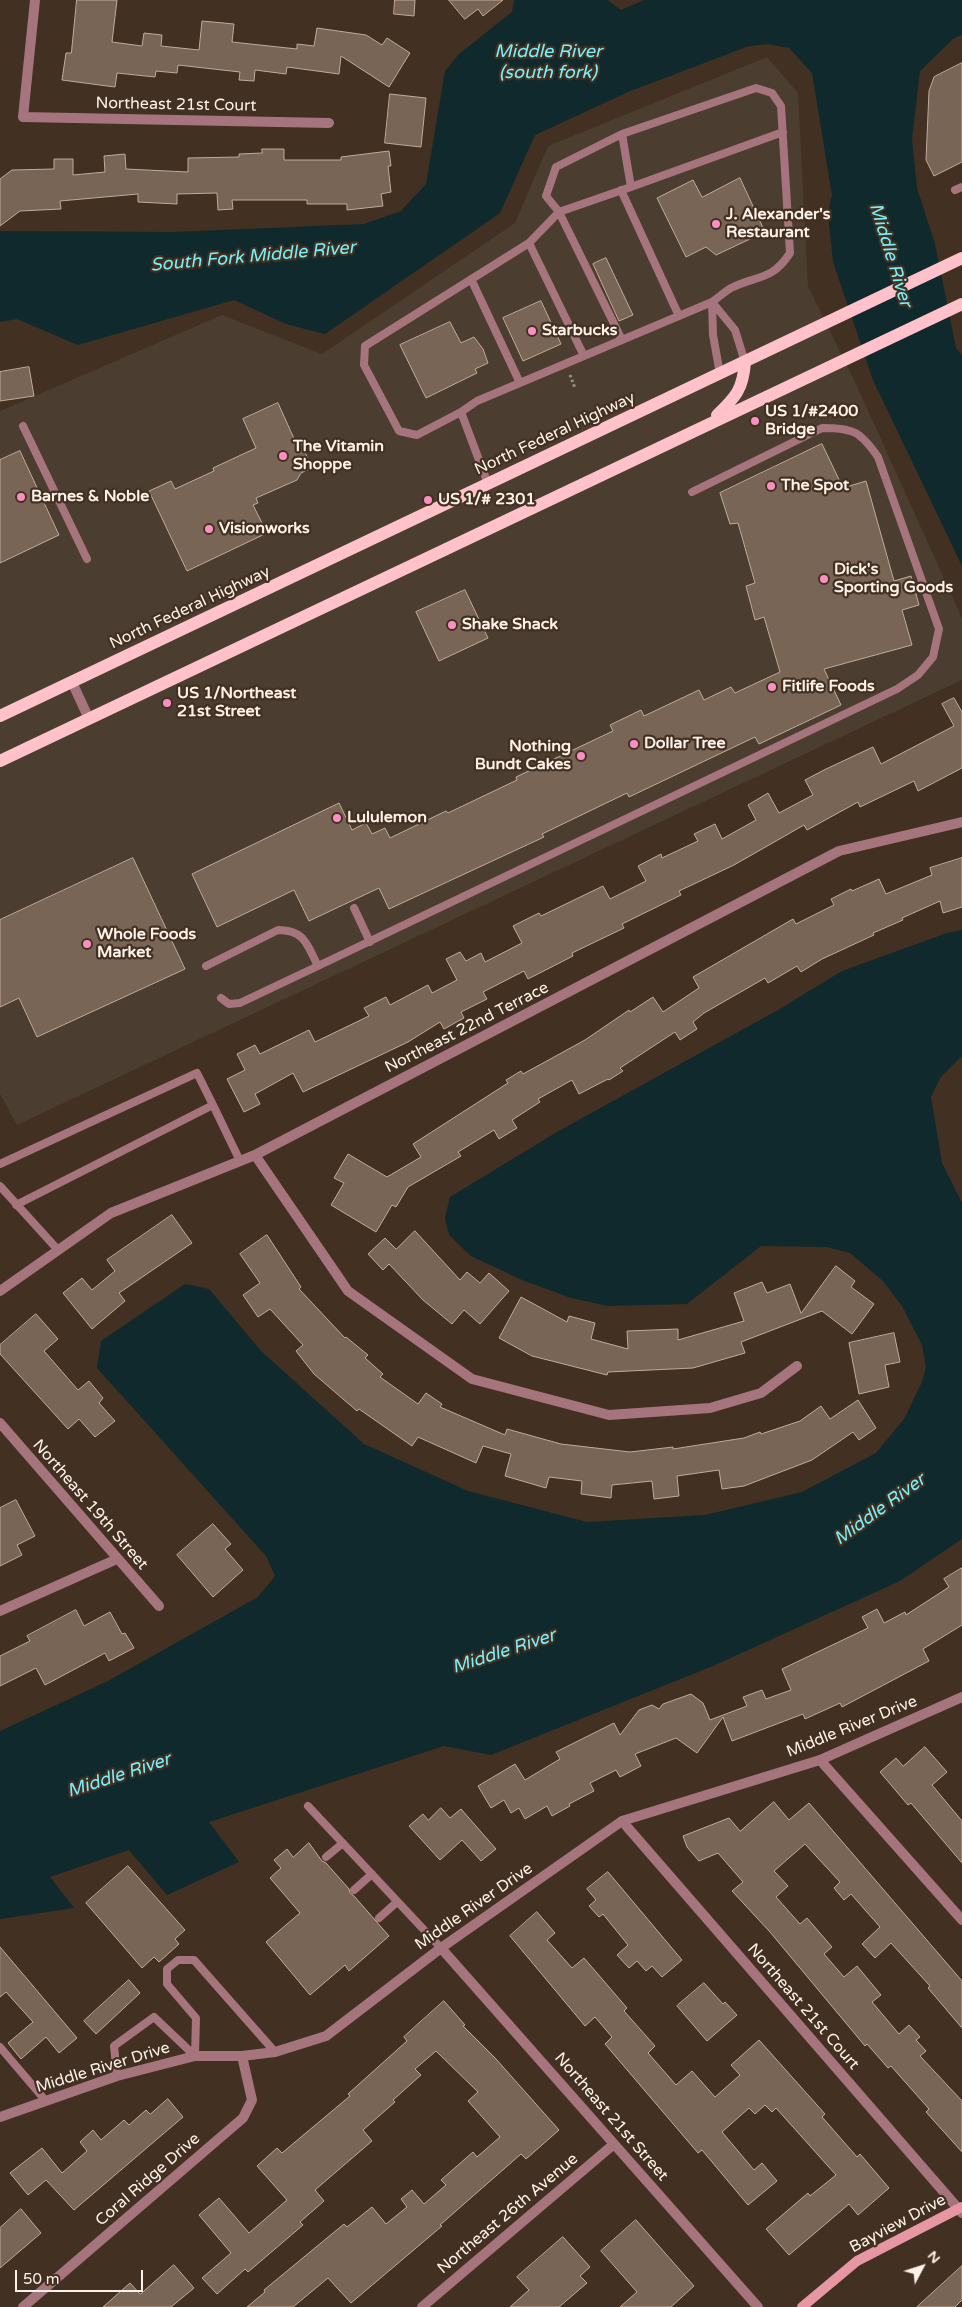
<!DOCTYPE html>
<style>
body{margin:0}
#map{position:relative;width:962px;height:2307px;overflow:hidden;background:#423022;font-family:"Varela Round",sans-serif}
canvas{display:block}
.north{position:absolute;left:897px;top:2242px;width:50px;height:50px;-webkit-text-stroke:4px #423022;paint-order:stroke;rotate:50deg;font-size:14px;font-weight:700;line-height:20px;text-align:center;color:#fdf1e8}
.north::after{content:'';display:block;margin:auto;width:18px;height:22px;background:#fdf1e8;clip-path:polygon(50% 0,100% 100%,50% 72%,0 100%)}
.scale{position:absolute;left:15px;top:2270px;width:128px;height:22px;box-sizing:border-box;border:2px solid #fdf1e8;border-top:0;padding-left:6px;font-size:15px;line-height:18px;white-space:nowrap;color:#fdf1e8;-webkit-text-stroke:4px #423022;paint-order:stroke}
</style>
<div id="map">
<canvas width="962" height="2307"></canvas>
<div class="north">N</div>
<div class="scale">50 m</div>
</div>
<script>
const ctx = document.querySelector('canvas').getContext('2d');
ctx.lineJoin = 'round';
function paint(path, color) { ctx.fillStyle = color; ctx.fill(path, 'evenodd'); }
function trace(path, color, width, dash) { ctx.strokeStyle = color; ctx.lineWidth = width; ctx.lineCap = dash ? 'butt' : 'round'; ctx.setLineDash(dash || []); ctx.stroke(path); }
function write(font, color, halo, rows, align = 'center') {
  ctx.font = font + ' "Varela Round",sans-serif'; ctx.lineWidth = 4.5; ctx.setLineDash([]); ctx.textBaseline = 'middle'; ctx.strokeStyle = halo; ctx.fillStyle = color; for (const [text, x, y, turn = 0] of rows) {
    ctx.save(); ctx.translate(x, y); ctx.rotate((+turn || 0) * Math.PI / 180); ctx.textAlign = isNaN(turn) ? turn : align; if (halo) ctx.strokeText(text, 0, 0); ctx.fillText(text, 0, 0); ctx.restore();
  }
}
paint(new Path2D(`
 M767 57 798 93 808 286 856 384 962 618V680L17 1125 0 1094V411L222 315 322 354 515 223 548 146Z`), '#4b3d2f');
paint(new Path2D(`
 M514 0H608L621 10 644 0H962V35L953 39 920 71 912 139 917 188 935 244 956 348 962 355V566L873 380 833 262 828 213 832 195 812 73 789 48 768 44 749 46 628 92 535 135 500 213 325 334 286 324 234 300 78 345 17 319 0 322V231L172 232 364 224 401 211 426 184 445 71 459 54 512 12Z
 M962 930V1056L940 1078 931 1097 942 1163 962 1203V1539L900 1581 713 1666 491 1755 444 1746 209 1822 239 1862 167 1895 129 1850 50 1877 74 1908 0 1919V1731L108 1681 258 1597 275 1576 266 1556 97 1368 101 1341 185 1284 209 1289 261 1351 364 1444 468 1491 587 1522 705 1515 802 1492 876 1453 904 1419 922 1382 926 1367 922 1345 902 1306 883 1281 850 1253 826 1247 761 1246 687 1304 608 1306 571 1298 522 1280 471 1256 449 1235 445 1218 450 1197 557 1132 778 1010 842 971 947 933Z`), '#0f292c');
const building = new Path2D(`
 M77 0H117L112 42 142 46 144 33 162 35 161 46 199 50 202 21 234 24 232 42 297 49V44L314 46 317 28 366 35 382 45 387 38 410 53 389 87 341 56 339 74 287 67 286 74 255 70 254 81 239 80 240 72 178 65 177 73 156 71 155 77 117 73 115 87 62 80 66 53H71Z
 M395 0H415L414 16 394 14Z
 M449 0H503L483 16 478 9 465 19Z
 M962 63V162L934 176 926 160 929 91 934 77Z
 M390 94 426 98 421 147 385 143Z
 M262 149H284V160H341V157L389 151 391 166H388L391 192 381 194 383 206 347 210V204H307V200H232L233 209 218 210 217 193 177 194V204L138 202V194L60 201 61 209 20 211 0 226V179L12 170 54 169V159H73V175L105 172 104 156 125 154 126 169 188 172V158L239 157V154L262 153Z
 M740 178 765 232 716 255 706 247 686 257 657 198 693 180 702 197Z
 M606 258 633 315 619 321 593 264Z
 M541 301 561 344 523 361 503 318Z
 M450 322 461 343 474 337 483 349 488 363 475 369 477 373 426 398 400 345Z
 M29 367 34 396 0 401V372Z
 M278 403 296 443 300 441 312 468 301 473 297 480 256 498 258 503 253 505 267 533 187 571 149 491 171 481 175 489 214 471 213 468 256 448 243 419Z
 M822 444 843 488 866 481 894 581 911 576 919 605 902 610 912 645 824 669 841 705 759 744 755 737 629 797 627 793 542 834 544 837 389 909 379 888 309 921 294 890 217 927 192 874 339 803 352 830 366 823 372 834 385 828 390 838 446 811 448 813 517 780 516 777 613 731 610 725 641 710 644 716 699 690 704 700 731 687 735 693 780 672 764 617 755 620 746 586 755 583 738 523 730 524 720 493Z
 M20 451 59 535 0 563V460Z
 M465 590 488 638 439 661 416 612Z
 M954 698 962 712V768L918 791 914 781 860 807 858 802 807 830 804 825 734 865 679 891 681 895 622 924 624 928 572 953 573 956 528 979 524 971 483 992 487 999 461 1012 464 1018 444 1029 440 1022 408 1042 303 1092 293 1073 255 1094 260 1104 244 1112 227 1079 245 1070 237 1054 255 1045 260 1054 309 1030 315 1042 369 1016 364 1008 386 997 390 1005 428 985 432 993 457 980 446 959 460 952 466 961 481 953 485 962 522 943 513 926 539 913 541 916 603 886 610 899 646 881 638 866 661 854 662 858 698 841 694 834 715 824 722 839 756 820 748 805 768 793 779 813 813 795 805 780 826 769 873 747 881 764 954 726 942 704Z
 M133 858 185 969 37 1037 19 998 0 1007V920Z
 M962 858V907L943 913 940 901 902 918 903 920 873 933 874 935 822 959 801 972 797 966 768 983 765 978 704 1013 693 1022 697 1029 680 1040 675 1032 620 1068 623 1071 609 1080 608 1079 579 1094 572 1080 538 1099 540 1102 512 1120 517 1128 499 1139 494 1130 458 1152 461 1156 408 1187 396 1207 392 1205 376 1232 331 1205 344 1183 334 1178 348 1154 387 1177 421 1157 413 1144 508 1083 506 1080 521 1071 523 1074 585 1040 629 1010 630 1012 653 997 663 1012 699 988 693 977 793 919 796 924 834 905 831 899 851 889 852 891 879 879 886 894 932 875 930 868Z
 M172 1215 192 1243 119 1293 125 1301 92 1329 63 1293 82 1278 92 1290 115 1271 107 1260Z
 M415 1231 460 1280 467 1272 480 1283 489 1273 509 1291 480 1324 464 1310 452 1324 423 1300 389 1264 383 1270 368 1254 385 1238 396 1249Z
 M267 1235 301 1287 299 1289 345 1338 346 1337 368 1355 365 1358 383 1374 380 1377 418 1404 426 1393 442 1404 440 1407 505 1435 507 1429 561 1444 630 1452 673 1447V1449L744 1438 760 1432 761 1434 800 1421 821 1406 830 1419 858 1400 876 1428 859 1440 853 1432 812 1460 744 1486 722 1489 719 1470 677 1476 679 1496 654 1499 652 1481 612 1485 611 1498 581 1494 582 1481 549 1477 546 1488 505 1476 511 1454 483 1446 476 1463 418 1437 412 1446 359 1409 357 1411 314 1374 296 1351 303 1345 270 1309 258 1317 243 1295 260 1283 240 1254Z
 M836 1266 855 1281 851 1287 874 1304 852 1334 822 1311 741 1342 745 1353 693 1368 608 1372 607 1375 532 1356 499 1338 521 1297 567 1322 569 1316 595 1323 591 1339 628 1349 627 1331 678 1329V1340L744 1321 734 1293 762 1282 767 1293 790 1284 801 1313Z
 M36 1314 58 1339 44 1351 78 1390 89 1381 103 1398 99 1403 115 1421 95 1437 79 1419 68 1429 0 1354V1345Z
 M894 1333 900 1362 885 1365 889 1387 859 1394 849 1343Z
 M16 1500 35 1536 17 1545 22 1555 0 1566V1508Z
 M213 1524 231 1544 225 1549 243 1570 213 1597 177 1555Z
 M962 1568V1625L923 1649 929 1661 842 1707 840 1703 805 1719 803 1714 732 1741 723 1717 697 1753 676 1738 635 1754 641 1766 620 1777 616 1770 590 1783 594 1791 569 1804 570 1806 552 1816 547 1806 525 1819 519 1808 511 1813 504 1800 491 1808 478 1786 515 1764 525 1780 560 1759 556 1752 614 1723 620 1735 639 1710 652 1705 659 1709 663 1704 691 1694 703 1703 710 1720 747 1706 743 1697 762 1690 766 1699 791 1690 782 1669 868 1628 862 1617 877 1609 884 1623 905 1612 906 1615 949 1587 944 1579Z
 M76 1610 84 1626 110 1612 122 1634 125 1633 134 1648 109 1661 105 1653 45 1685 36 1668 0 1686V1656L30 1641 27 1636Z
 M925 1747 947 1772 932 1785 962 1821V1863L911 1803 908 1805 880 1772 896 1758 903 1766Z
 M774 1802 789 1820 809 1803 962 1981V2028L928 1988 930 1986 891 1943 875 1958 862 1944 880 1927 851 1894 844 1900 834 1888 840 1882 805 1844 774 1871 788 1886 776 1897 800 1924 807 1918 832 1947 824 1954 844 1977 857 1966 881 1995 872 2002 899 2034 909 2025 920 2037 916 2040 926 2051 920 2056 962 2101V2152L926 2112 929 2109 891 2066 888 2068 867 2044 865 2046 770 1932 732 1891 743 1882 718 1853 699 1861 687 1847 683 1836 729 1818 740 1831Z
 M441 1808 450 1818 461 1809 496 1849 481 1861 462 1840 440 1860 409 1826 423 1814 428 1820Z
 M309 1843 322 1861 326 1863 349 1889 350 1893 354 1896 389 1936 349 1971 345 1965 310 1995 266 1942 300 1913 270 1878 281 1868 274 1860 287 1849 293 1857Z
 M128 1866 185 1930 175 1939 179 1944 159 1962 154 1957 142 1968 86 1903Z
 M608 1872 682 1960 662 1977 652 1966 646 1971 637 1961 629 1968 617 1955 628 1945 603 1914 599 1917 589 1906 596 1900 587 1889Z
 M537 1912 555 1933 547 1940 572 1968 584 1958 627 2008 624 2011 655 2046 648 2053 676 2085 692 2071 715 2097 740 2075 731 2065 759 2040 825 2114 822 2117 857 2157 860 2154 889 2188 858 2215 849 2204 789 2255 766 2229 808 2193 810 2196 836 2175 776 2108 772 2112 765 2105 755 2114 749 2108 722 2132 754 2170 762 2163 777 2181 748 2205 702 2150 698 2153 605 2044 612 2037 595 2017 585 2026 510 1936Z
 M0 1947 77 2038 59 2053 46 2037 21 2059 8 2043 33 2022 6 1992 0 1997Z
 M129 1980 140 1993 96 2034 84 2021Z
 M704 1983 723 2004 725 2002 737 2015 707 2041 677 2006Z
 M444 2001 465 2025 463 2026 496 2059 559 2130 526 2159 521 2154 440 2225 442 2226 351 2303 328 2278 293 2307H247L265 2292 264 2290 344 2224 347 2227 372 2207 386 2224 407 2207 401 2199 412 2190 424 2204 446 2185 441 2180 473 2152 477 2157 500 2137 468 2101 478 2092 436 2051 415 2069 421 2075 393 2100 395 2102 363 2130 372 2141 315 2190 324 2201 300 2222 303 2225 248 2272 245 2269 217 2294 202 2278 231 2253 199 2215 219 2198 249 2233 287 2200 257 2166 277 2148 282 2153 350 2096 348 2094 407 2041 404 2037Z
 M168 2099 183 2117 74 2210 46 2180 28 2195 10 2173 42 2148 62 2173 87 2151 80 2142 93 2130 101 2140 124 2120 129 2125 146 2110 150 2114Z
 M21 2209 41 2233 0 2268V2228Z
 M636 2220 694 2286 671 2307H620L637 2292 601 2251Z
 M563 2237 590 2267 580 2276 587 2283 559 2307H510L529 2290 517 2277Z
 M174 2265 194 2288 171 2307H103L130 2283 140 2294Z
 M962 2266V2300L955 2307H917Z`);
paint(building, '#796555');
trace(building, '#c1ab9a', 1);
trace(new Path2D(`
 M570 375 575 388`), '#9c8d82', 3, [2.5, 2.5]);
trace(new Path2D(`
 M621 190 679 316
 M955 190 962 187
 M529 243 584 356
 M471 279 520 383
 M712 302 713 335 720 374
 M712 302 735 330 745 362
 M622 340 559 212 546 196 556 167 622 134
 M461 412 417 435 399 431 364 365 365 346 529 243 559 212 631 187
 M23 426 87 559
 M488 484 461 412 477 401 712 302C718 298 724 292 731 288 757 275 772 281 790 253L781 106 772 93 756 88 622 134 631 187 783 132
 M354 908 370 942
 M206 966 278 930C305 930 307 945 318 966L240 1003 229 1004 221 998
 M318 966 897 689 918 675 933 657 939 629 878 457C860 431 853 428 822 428L692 492
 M213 1105 240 1161
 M0 1164 197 1073 213 1105 16 1205
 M0 1186 58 1250
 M308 1806 441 1948
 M326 1857 343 1843
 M354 1890 372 1874
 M379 1918 397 1902
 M0 2047 45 2100
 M195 2056 196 2018 167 1984V1969L178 1960H194L275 2052
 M117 2076 114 2046 154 2017 195 2056`), '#a6747c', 8);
trace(new Path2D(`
 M35 0 23 117 329 123
 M72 682 89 719
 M255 1155 348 1291 472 1379 609 1415 710 1408 761 1393 797 1366
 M0 1291 111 1213 255 1155 839 851 962 822
 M0 1423 159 1606
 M0 1611 117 1559
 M820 1760 962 1920
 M622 1821 962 2213
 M441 1948 758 2307
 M0 2117 117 2076 195 2056H242L275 2052 326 2036 441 1948 622 1821 820 1760 962 1697
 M23 2307 243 2118 252 2100 242 2056
 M422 2307 614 2144`), '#a6747c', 10);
trace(new Path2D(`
 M802 2307 857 2261 962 2207`), '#e797a4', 10);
trace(new Path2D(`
 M717 415C736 397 743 389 745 362
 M0 716 962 258
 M0 761 962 304`), '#ffc1ca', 12);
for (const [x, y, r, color] of [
 [716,224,5,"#fb8fc4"],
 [532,331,5,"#fb8fc4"],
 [755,421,5,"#fb8fc4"],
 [283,456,5,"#fb8fc4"],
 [771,486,5,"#fb8fc4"],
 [21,497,5,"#fb8fc4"],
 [428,500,5,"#fb8fc4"],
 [209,529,5,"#fb8fc4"],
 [824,579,5,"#fb8fc4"],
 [452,625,5,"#fb8fc4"],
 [772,687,5,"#fb8fc4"],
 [167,703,5,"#fb8fc4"],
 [634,744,5,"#fb8fc4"],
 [581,756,5,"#fb8fc4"],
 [337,818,5,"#fb8fc4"],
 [87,944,5,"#fb8fc4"]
]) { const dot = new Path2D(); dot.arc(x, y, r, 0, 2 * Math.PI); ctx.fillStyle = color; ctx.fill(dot); trace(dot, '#423022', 2); }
write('16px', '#fdf1e8', '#423022', [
 ["Northeast 21st Court",176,105,1],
 ["North Federal Highway",555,434,-25],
 ["North Federal Highway",190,608,-25],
 ["Northeast 22nd Terrace",467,1028,-27],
 ["Northeast 19th Street",90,1505,49],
 ["Middle River Drive",852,1727,-22],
 ["Middle River Drive",474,1907,-35],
 ["Northeast 21st Court",803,2007,49],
 ["Middle River Drive",103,2068,-17],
 ["Northeast 21st Street",611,2117,49],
 ["Coral Ridge Drive",148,2180,-41],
 ["Northeast 26th Avenue",508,2214,-40],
 ["Bayview Drive",898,2224,-28]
]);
write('bold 16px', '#fdf1e8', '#423022', [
 ["J. Alexander's",726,215],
 ["Restaurant",726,233],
 ["Starbucks",542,331],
 ["US 1/#2400",765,412],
 ["Bridge",765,430],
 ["The Vitamin",293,447],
 ["Shoppe",293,465],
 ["The Spot",781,486],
 ["Barnes & Noble",31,497],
 ["US 1/# 2301",438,500],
 ["Visionworks",219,529],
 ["Dick's",834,570],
 ["Sporting Goods",834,588],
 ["Shake Shack",462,625],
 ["Fitlife Foods",782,687],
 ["US 1/Northeast",177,694],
 ["21st Street",177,712],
 ["Dollar Tree",644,744],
 ["Nothing",571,747,"right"],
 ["Bundt Cakes",571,765,"right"],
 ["Lululemon",347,818],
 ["Whole Foods",97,935],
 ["Market",97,953]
], 'left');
write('italic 18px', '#75f2fd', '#423022', [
 ["Middle River",548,52],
 ["(south fork)",548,73],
 ["Middle River",890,255,73],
 ["South Fork Middle River",253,257,-5],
 ["Middle River",880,1510,-36],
 ["Middle River",504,1652,-18],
 ["Middle River",119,1776,-18]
]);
</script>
